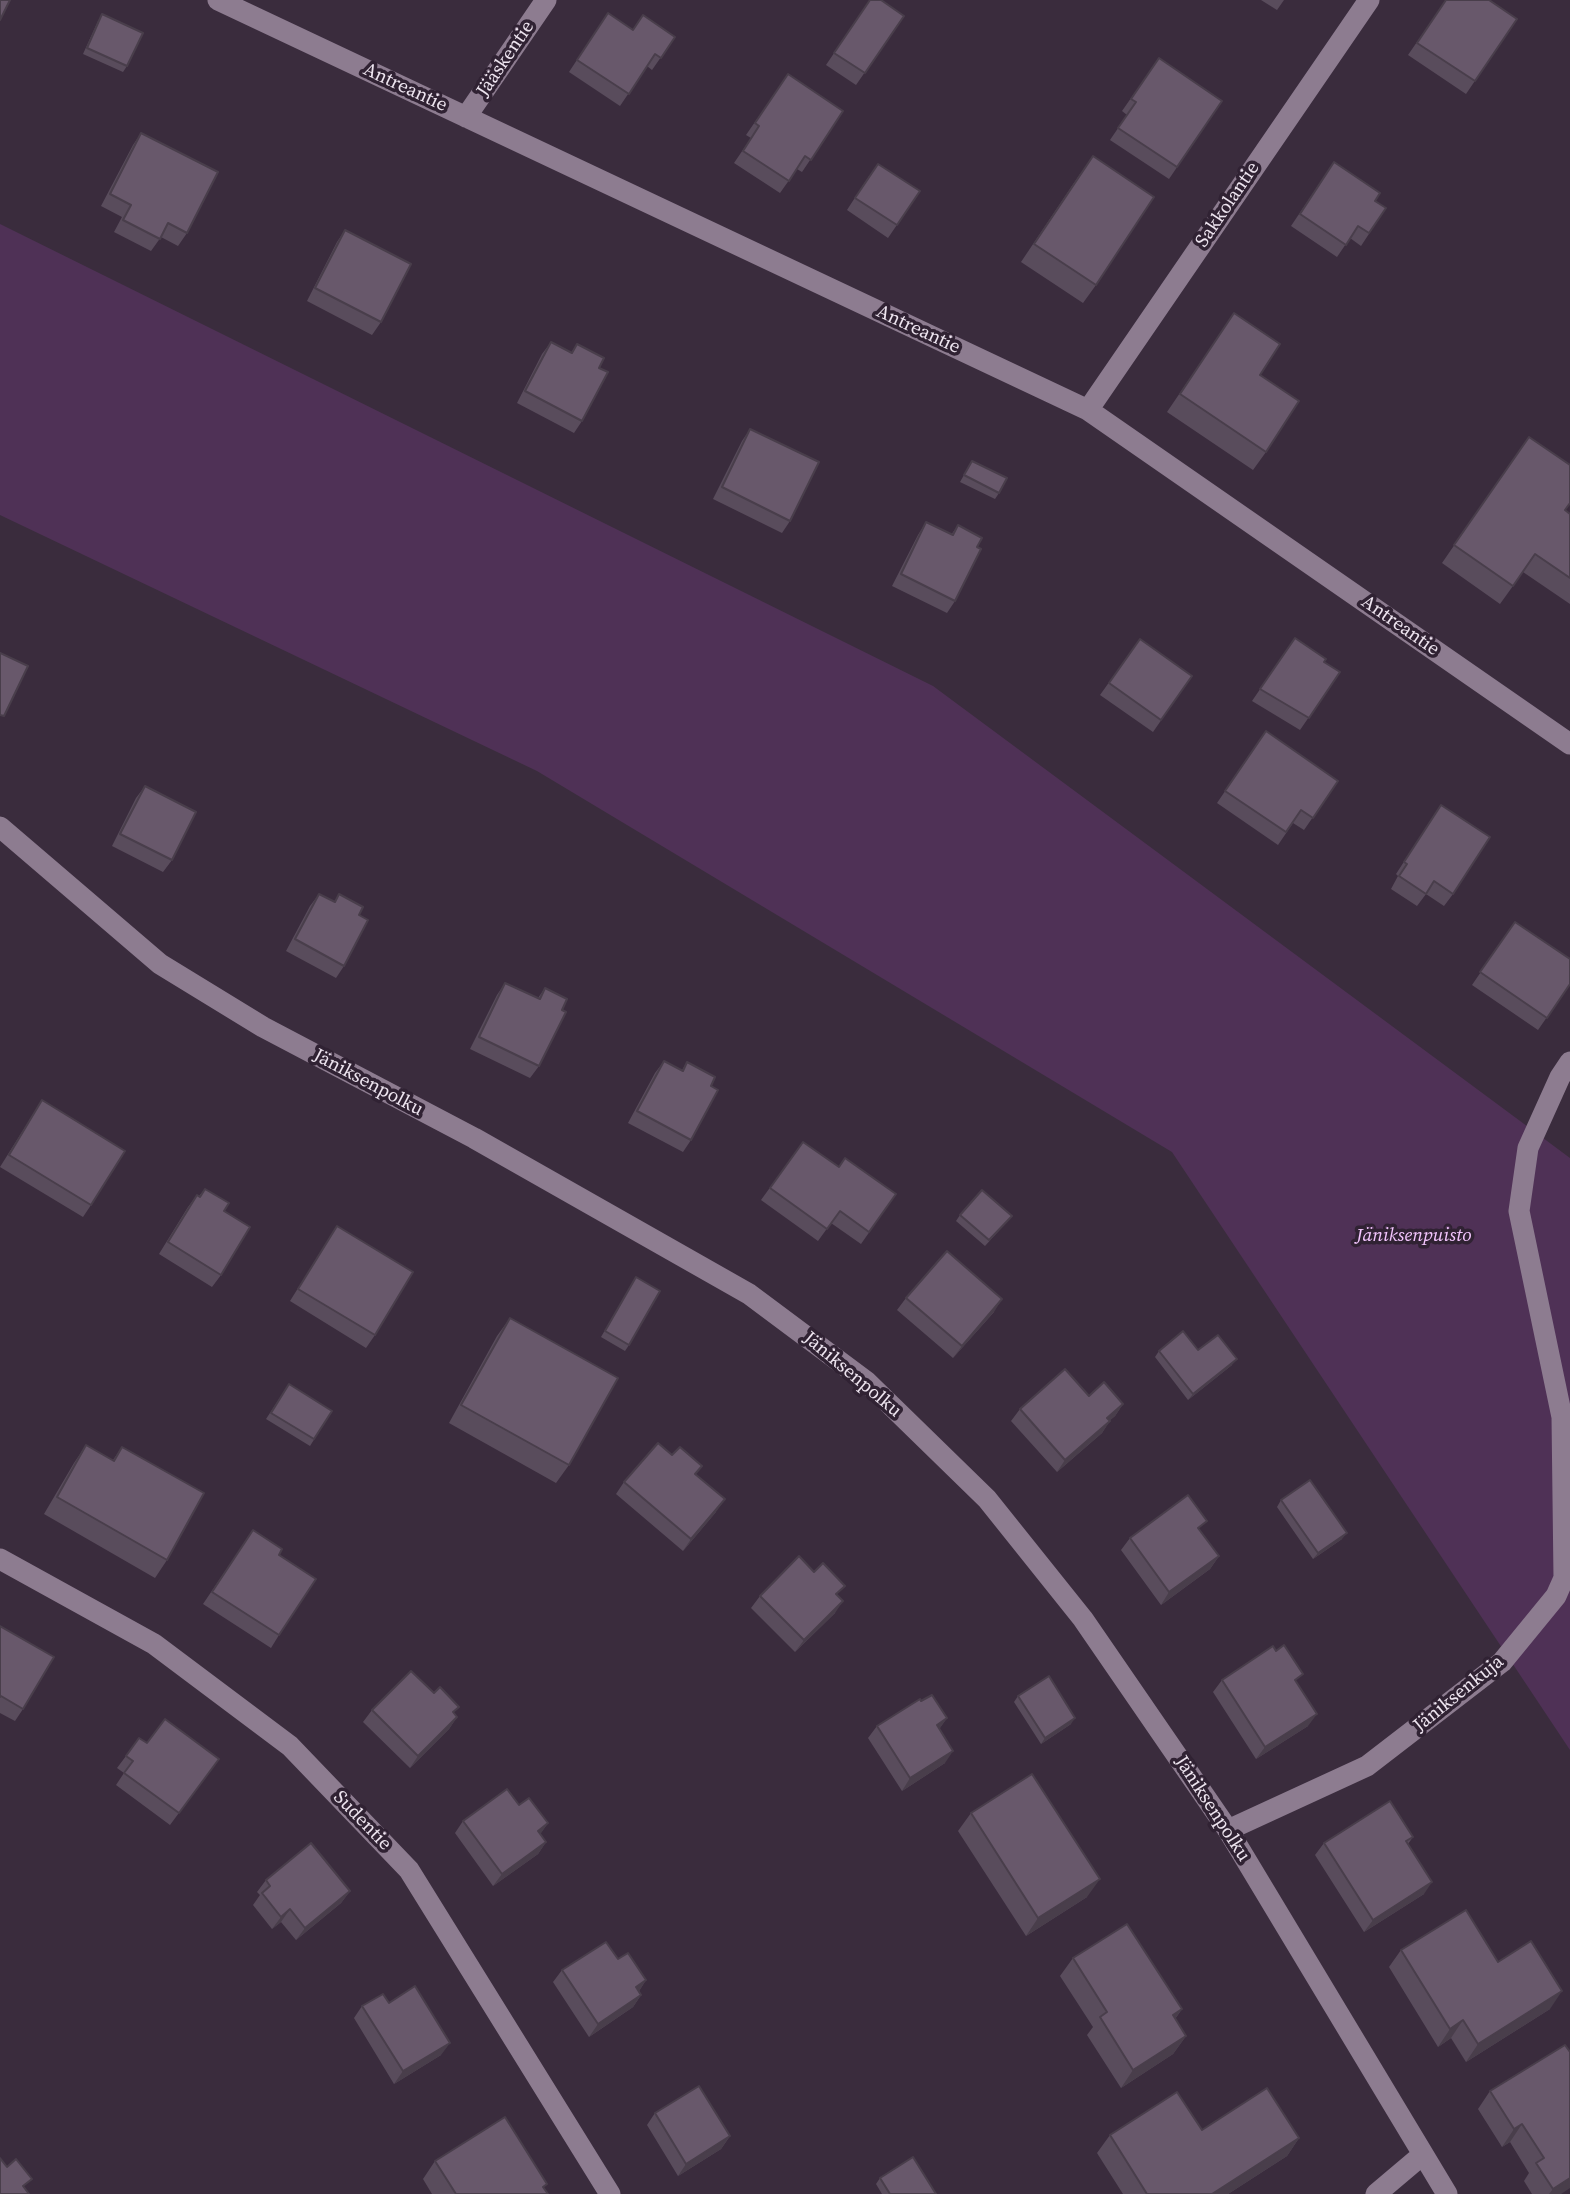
<!DOCTYPE html>
<meta charset="utf-8">
<style>
body{margin:0}
canvas{display:block;background:#3a2c3d}
</style>
<canvas width="1570" height="2194"></canvas>
<script>
const ctx = document.querySelector('canvas').getContext('2d');
ctx.lineJoin = 'round';
function paint(path, color) { ctx.fillStyle = color; ctx.fill(path, 'evenodd'); }
function trace(path, color, width, dash) { ctx.strokeStyle = color; ctx.lineWidth = width; ctx.lineCap = dash ? 'butt' : 'round'; ctx.setLineDash(dash || []); ctx.stroke(path); }
function write(font, color, halo, rows, align = 'center') {
  ctx.font = font + ' "Source Serif 4",serif'; ctx.lineWidth = 7; ctx.setLineDash([]); ctx.textBaseline = 'middle'; ctx.strokeStyle = halo; ctx.fillStyle = color; for (const [text, x, y, turn = 0] of rows) {
    ctx.save(); ctx.translate(x, y); ctx.rotate((+turn || 0) * Math.PI / 180); ctx.textAlign = isNaN(turn) ? turn : align; if (halo) ctx.strokeText(text, 0, 0); ctx.fillText(text, 0, 0); ctx.restore();
  }
}
paint(new Path2D(`
 M0 224 933 686 1570 1158V1750L1172 1152 537 771 0 515Z`), '#4f3156');
trace(new Path2D(`
 M1228 1830 1367 1766 1502 1662 1556 1596 1564 1578 1562 1417 1519 1211 1528 1148 1560 1077 1570 1062`), '#8d7c90', 21);
trace(new Path2D(`
 M218 0 1088 410 1570 744
 M466 117 546 0
 M1088 410 1369 0
 M0 827 160 964 263 1027 474 1138 749 1294 867 1382 987 1499 1083 1619 1228 1830 1447 2194
 M0 1559 154 1644 290 1746 409 1870 610 2194
 M1376 2194 1421 2156`), '#8d7c90', 21);
paint(new Path2D(`
 M870 0 904 16 856 85 826 65Z
 M1261 0H1284L1277 10Z
 M1446 0 1517 19 1466 94 1408 55Z
 M608 13 633 30 675 37 652 70 647 66 620 106 569 72Z
 M102 14 127 66 123 72 83 54 98 21Z
 M1159 58 1222 101 1169 179 1110 140 1127 115 1122 111Z
 M788 74 843 111 802 172 797 169 780 193 734 163 751 138 746 135Z
 M141 133 187 233 178 246 161 237 151 251 114 232 122 217 101 206 133 145Z
 M1334 162 1375 201 1386 208 1361 246 1350 238 1337 257 1291 226Z
 M1080 174 1096 285 1083 303 1021 262Z
 M869 176 920 191 888 238 847 210Z
 M345 230 381 322 372 335 307 301 337 242Z
 M1222 331 1260 375 1266 452 1253 470 1167 412Z
 M551 342 571 353 577 344 599 368 582 421 574 433 517 403 542 354Z
 M750 429 790 521 782 533 713 499 742 441Z
 M1529 437 1565 510 1570 514V604L1523 572 1500 604 1442 563Z
 M972 461 999 493 995 499 960 482Z
 M926 522 951 535 958 525 977 547 955 601 947 613 892 586 918 535Z
 M1295 638 1324 662 1340 672 1300 730 1252 701Z
 M1140 639 1192 676 1153 732 1100 695Z
 M1266 731 1338 781 1304 830 1293 823 1278 845 1217 803Z
 M145 786 172 860 163 872 112 846 136 798Z
 M1433 817 1453 894 1444 906 1426 894 1417 906 1391 889 1398 876 1396 874Z
 M319 894 334 902 339 894 359 915 344 966 336 978 286 951 310 906Z
 M1515 922 1570 984 1538 1030 1472 985Z
 M505 983 538 998 545 988 539 1066 530 1078 470 1049 497 995Z
 M664 1061 682 1070 687 1062 711 1086 691 1140 683 1152 628 1123 655 1073Z
 M42 1100 91 1205 83 1217 0 1167Z
 M803 1142 839 1167 896 1194 861 1244 831 1223 818 1241 761 1200Z
 M205 1189 224 1211 221 1275 212 1287 159 1254 188 1207 197 1195 199 1196Z
 M960 1215 1012 1216 985 1246 956 1221Z
 M337 1226 375 1335 366 1348 290 1301Z
 M636 1277 629 1345 625 1351 601 1337Z
 M906 1298 994 1312 953 1358 897 1310Z
 M510 1318 569 1465 556 1483 449 1423 497 1336Z
 M1198 1350 1232 1365 1188 1400 1155 1357 1159 1351Z
 M289 1384 332 1411 310 1446 266 1419Z
 M1089 1396 1123 1404 1115 1416 1110 1420 1102 1433 1057 1472 1011 1421 1020 1409Z
 M86 1445 113 1460 122 1447 167 1560 155 1578 44 1514 74 1463Z
 M696 1475 716 1512 683 1551 616 1494 624 1482Z
 M1281 1500 1342 1539 1313 1559 1277 1507Z
 M253 1530 279 1555V1635L271 1648 203 1604Z
 M1200 1531 1219 1556 1210 1569 1161 1605 1121 1550 1130 1538Z
 M760 1596H838L835 1613 795 1652 751 1608Z
 M0 1626 23 1709 15 1721 0 1713Z
 M1222 1680 1297 1683 1308 1726 1256 1759 1213 1692Z
 M1018 1696 1071 1724 1041 1744 1014 1702Z
 M921 1701 947 1718 939 1729 945 1763 902 1791 868 1738 877 1726Z
 M372 1710 457 1717 449 1729 410 1768 363 1722Z
 M147 1743 219 1759 170 1825 116 1785 124 1773 117 1768 126 1756Z
 M519 1805 548 1823 540 1834 546 1842 538 1854 493 1886 455 1833 463 1821Z
 M971 1813 1087 1897 1026 1936 958 1831Z
 M1413 1837 1408 1844 1424 1894 1364 1932 1315 1855 1324 1843Z
 M266 1880 350 1891 341 1903 296 1940 281 1922 272 1929 253 1905 260 1895 257 1892Z
 M1401 1950 1498 1962 1550 2009 1466 2062 1451 2038 1438 2047 1389 1967Z
 M1073 1958 1182 2009 1175 2019 1186 2036 1173 2054 1121 2088 1087 2035 1093 2027 1060 1976Z
 M618 1959 646 1980 639 1991 641 1995 633 2007 589 2037 553 1982 562 1970Z
 M362 2006 441 2055 394 2084 354 2018Z
 M1570 2052 1561 2194H1532L1524 2181 1529 2173 1510 2142 1502 2147 1478 2109 1490 2091Z
 M655 2113 730 2136 721 2149 678 2176 647 2125Z
 M1202 2130 1299 2138 1287 2156 1228 2194H1123L1097 2153 1110 2135Z
 M435 2161 548 2194H432L423 2179Z
 M880 2178 936 2194H882L876 2184Z`), '#594c5c');
paint(new Path2D(`
 M1002 1299 994 1312 953 1358 962 1346Z
 M1237 1359 1232 1365 1188 1400 1193 1394Z
 M1123 1404 1115 1416 1099 1430 1107 1418Z
 M1110 1421 1102 1433 1057 1472 1065 1460Z
 M725 1499 716 1512 683 1551 691 1539Z
 M1347 1533 1342 1539 1313 1559 1318 1553Z
 M1219 1556 1210 1569 1161 1605 1169 1592Z
 M843 1601 835 1613 795 1652 804 1640Z
 M1317 1714 1308 1726 1256 1759 1265 1747Z
 M457 1717 449 1729 410 1768 418 1756Z
 M947 1718 938 1731 937 1725Z
 M1075 1718 1071 1724 1041 1744 1045 1738Z
 M953 1751 945 1763 902 1791 910 1778Z
 M548 1823 539 1836 538 1831Z
 M546 1842 538 1854 493 1886 502 1874Z
 M1100 1879 1087 1897 1026 1936 1038 1918Z
 M1432 1882 1424 1894 1364 1932 1373 1920Z
 M350 1891 341 1903 296 1940 305 1928Z
 M290 1909 281 1922 272 1929 281 1917Z
 M646 1980 638 1993 636 1987Z
 M1562 1991 1550 2009 1466 2062 1478 2044Z
 M641 1995 633 2007 589 2037 598 2024Z
 M1182 2009 1169 2027 1173 2015Z
 M1463 2020 1451 2038 1438 2047 1450 2029Z
 M1186 2036 1173 2054 1121 2088 1133 2070Z
 M450 2043 441 2055 394 2084 403 2071Z
 M1522 2124 1510 2142 1502 2147 1514 2129Z
 M730 2136 721 2149 678 2176 686 2164Z
 M1299 2138 1287 2156 1228 2194H1212Z
 M1570 2178V2188L1561 2194H1549L1553 2189Z`), '#493e4b');
const building = new Path2D(`
 M0 0H10L0 20Z
 M870 0H881L904 16 865 73 834 53Z
 M1446 0H1489L1517 19 1475 81 1417 43Z
 M608 13 633 30 643 15 675 37 661 58 655 54 629 94 577 60Z
 M102 14 143 33 127 66 87 48Z
 M1159 58 1222 101 1177 167 1118 128 1136 102 1131 99Z
 M788 74 843 111 811 160 805 156 789 181 743 151 759 126 755 123Z
 M141 133 218 172 187 233 168 223 160 239 123 220 131 205 110 194Z
 M1093 156 1154 197 1096 285 1034 244Z
 M1334 162 1380 193 1375 201 1386 208 1369 233 1358 226 1346 245 1300 214Z
 M878 164 920 191 897 225 855 198Z
 M345 230 411 264 381 322 315 288Z
 M1234 313 1280 344 1260 375 1299 401 1266 452 1180 394Z
 M551 342 572 353 577 344 604 358 599 368 608 372 582 421 525 391Z
 M750 429 819 462 790 521 722 487Z
 M1529 437 1570 465V503L1565 510 1570 514V578L1535 554 1513 586 1454 545Z
 M972 461 1007 478 999 493 964 475Z
 M926 522 953 535 958 525 982 538 977 547 981 549 955 601 901 574Z
 M1295 638 1326 659 1324 662 1340 672 1309 718 1260 689Z
 M1140 639 1192 676 1161 720 1109 683Z
 M0 653 28 666 4 716 0 715Z
 M1266 731 1338 781 1313 818 1301 810 1286 832 1225 791Z
 M145 786 196 812 172 860 120 834Z
 M1441 805 1490 837 1453 894 1434 881 1426 894 1399 876 1407 864 1404 862Z
 M319 894 335 902 339 894 363 907 359 915 368 920 344 966 295 939Z
 M1515 922 1570 959V984L1547 1018 1480 972Z
 M505 983 540 999 545 988 567 999 562 1010 566 1012 539 1066 479 1037Z
 M664 1061 683 1071 687 1062 715 1077 711 1086 718 1090 691 1140 637 1111Z
 M42 1100 125 1151 91 1205 9 1155Z
 M803 1142 839 1167 845 1158 896 1194 869 1232 840 1211 827 1229 770 1188Z
 M205 1189 229 1203 224 1211 250 1227 221 1275 168 1242 197 1195 200 1197Z
 M982 1190 1012 1216 989 1240 960 1215Z
 M337 1226 413 1272 375 1335 298 1289Z
 M947 1251 1002 1299 962 1346 906 1298Z
 M636 1277 660 1291 629 1345 605 1331Z
 M510 1318 618 1378 569 1465 461 1405Z
 M1183 1331 1198 1350 1218 1335 1237 1359 1193 1394 1159 1351Z
 M1065 1369 1089 1396 1104 1382 1123 1404 1107 1418 1110 1421 1065 1460 1020 1409Z
 M289 1384 332 1411 314 1439 271 1413Z
 M658 1443 672 1455 680 1447 702 1466 695 1474 725 1499 691 1539 624 1482Z
 M86 1445 114 1461 122 1447 204 1493 167 1560 57 1497Z
 M1310 1480 1347 1533 1318 1553 1281 1500Z
 M1188 1495 1207 1521 1198 1528 1219 1556 1169 1592 1130 1538Z
 M253 1530 282 1549 279 1555 316 1579 279 1635 212 1592Z
 M799 1556 814 1572 823 1563 845 1586 836 1594 843 1601 804 1640 760 1596Z
 M0 1626 54 1657 23 1709 1 1696 0 1697Z
 M1284 1645 1303 1674 1295 1680 1317 1714 1265 1747 1222 1680 1273 1646 1276 1651Z
 M411 1671 434 1693 440 1687 459 1707 453 1712 457 1717 418 1756 372 1710Z
 M1049 1676 1075 1718 1045 1738 1018 1696Z
 M932 1695 947 1718 937 1725 953 1751 910 1778 877 1726 920 1699 921 1701Z
 M165 1719 219 1759 179 1813 124 1773 133 1761 126 1756 139 1738 147 1743Z
 M1032 1774 1100 1879 1038 1918 971 1813Z
 M507 1789 519 1805 529 1798 548 1823 538 1831 546 1842 502 1874 463 1821Z
 M1390 1801 1413 1837 1406 1841 1432 1882 1373 1920 1324 1843Z
 M311 1843 350 1891 305 1928 290 1909 281 1917 262 1893 270 1886 266 1880Z
 M1466 1910 1498 1962 1531 1941 1562 1991 1478 2044 1463 2020 1450 2029 1401 1950Z
 M1127 1924 1182 2009 1173 2015 1186 2036 1133 2070 1100 2017 1107 2012 1073 1958Z
 M606 1942 618 1959 628 1953 646 1980 636 1987 641 1995 598 2024 562 1970Z
 M415 1986 450 2043 403 2071 362 2006 383 1994 389 2003Z
 M1565 2045 1570 2052V2178L1553 2189 1536 2163 1544 2158 1522 2124 1514 2129 1490 2091Z
 M699 2086 730 2136 686 2164 655 2113Z
 M1267 2088 1299 2138 1212 2194H1147L1110 2135 1177 2092 1202 2130Z
 M505 2117 547 2184 543 2187 548 2194H456L435 2161Z
 M913 2157 936 2194H890L880 2178Z
 M0 2158 7 2167 16 2159 32 2179 23 2186 29 2194H0Z`);
paint(building, '#68586b');
trace(building, '#493e4b', 2);
write('19px', '#ede4ef', '#302233', [
 ["Jääskentie",506,59,-56],
 ["Antreantie",405,88,25],
 ["Sakkolantie",1228,205,-56],
 ["Antreantie",918,330,25],
 ["Antreantie",1400,626,35],
 ["Jäniksenpolku",368,1083,28],
 ["Jäniksenpolku",852,1375,40],
 ["Jäniksenkuja",1459,1694,-39],
 ["Jäniksenpolku",1212,1809,57],
 ["Sudentie",362,1821,46]
]);
write('italic 19px', '#f4c6ff', '#302233', [
 ["Jäniksenpuisto",1414,1236]
]);
</script>
